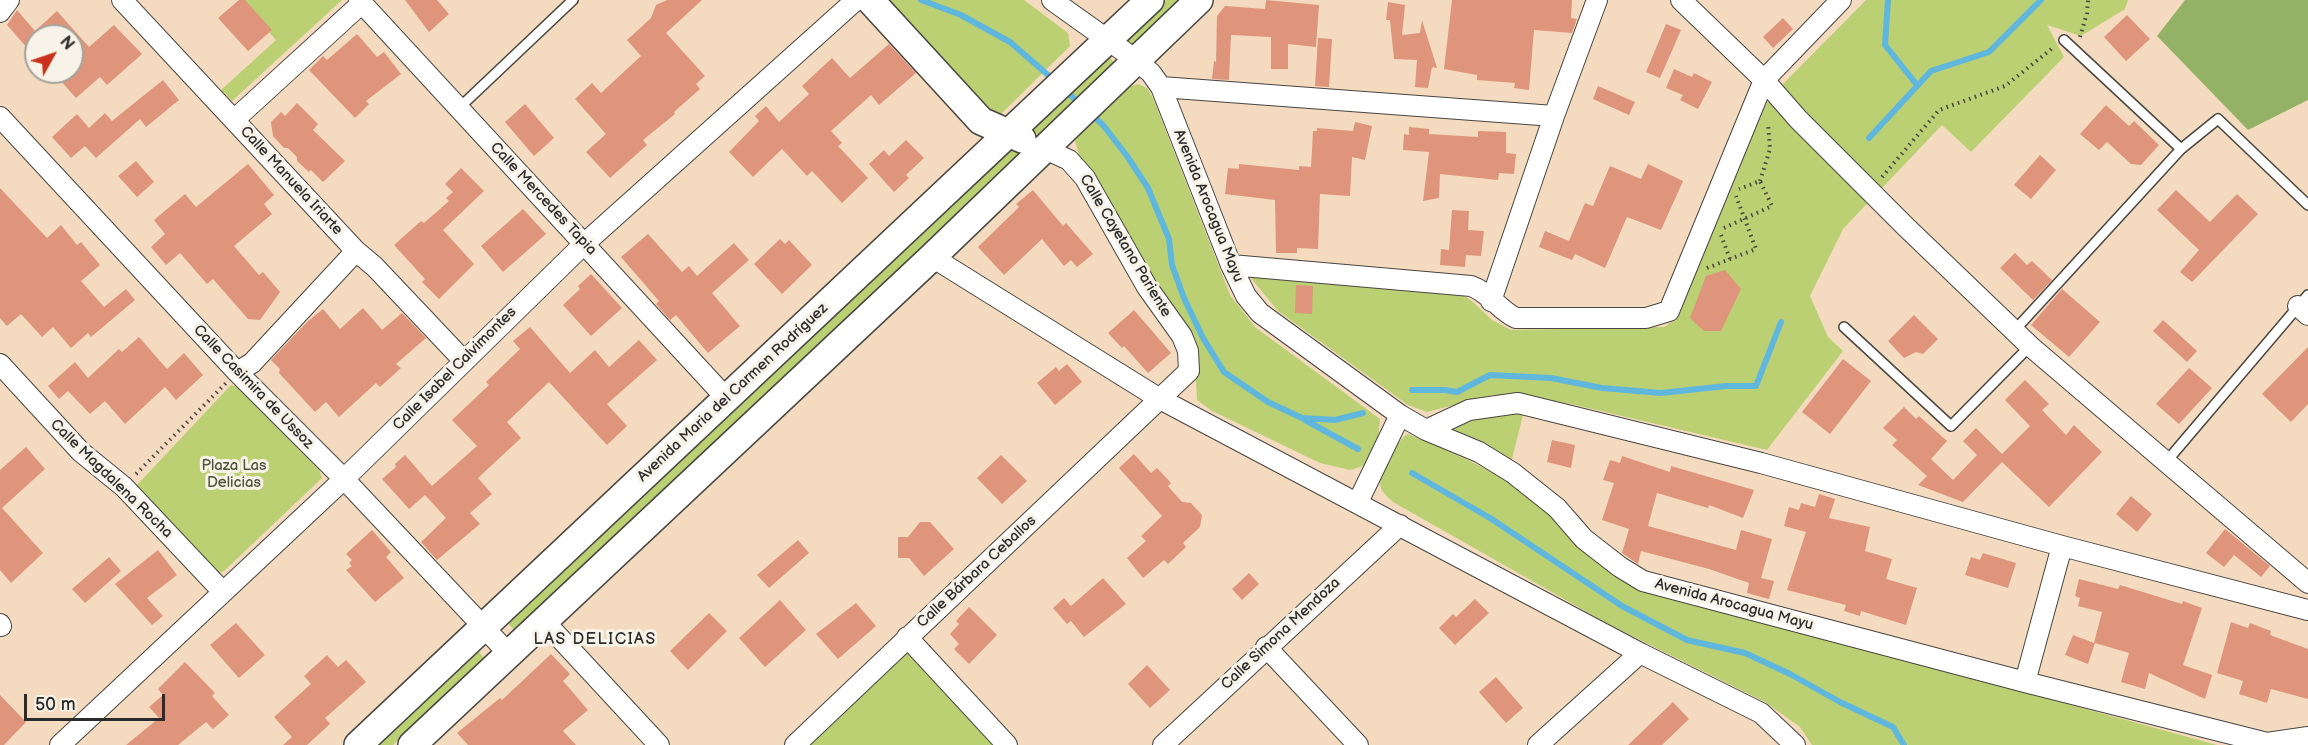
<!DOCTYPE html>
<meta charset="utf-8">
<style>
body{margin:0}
#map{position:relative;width:2308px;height:745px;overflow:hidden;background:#f4dbbf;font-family:"Balsamiq Sans",sans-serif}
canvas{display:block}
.north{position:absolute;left:24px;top:24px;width:60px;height:60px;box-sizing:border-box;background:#f7f3e8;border:2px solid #a5a39c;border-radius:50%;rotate:50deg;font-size:16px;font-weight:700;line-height:24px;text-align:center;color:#2b2b2b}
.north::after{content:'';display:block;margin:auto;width:21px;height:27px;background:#c8321e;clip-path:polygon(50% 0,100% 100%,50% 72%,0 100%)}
.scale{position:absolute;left:24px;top:694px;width:141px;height:27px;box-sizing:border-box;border:3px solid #2b2b2b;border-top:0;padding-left:8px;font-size:18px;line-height:21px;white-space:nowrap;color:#2b2b2b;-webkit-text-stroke:4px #f7f3e8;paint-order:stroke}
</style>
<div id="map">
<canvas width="2308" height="745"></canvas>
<div class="north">N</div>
<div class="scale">50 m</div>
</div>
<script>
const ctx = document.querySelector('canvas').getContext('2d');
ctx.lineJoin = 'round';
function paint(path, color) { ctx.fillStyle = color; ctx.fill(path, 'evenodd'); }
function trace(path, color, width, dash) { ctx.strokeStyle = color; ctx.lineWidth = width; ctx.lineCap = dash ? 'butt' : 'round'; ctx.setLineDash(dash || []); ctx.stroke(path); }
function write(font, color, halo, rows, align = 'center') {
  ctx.font = font + ' "Balsamiq Sans",sans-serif'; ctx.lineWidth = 6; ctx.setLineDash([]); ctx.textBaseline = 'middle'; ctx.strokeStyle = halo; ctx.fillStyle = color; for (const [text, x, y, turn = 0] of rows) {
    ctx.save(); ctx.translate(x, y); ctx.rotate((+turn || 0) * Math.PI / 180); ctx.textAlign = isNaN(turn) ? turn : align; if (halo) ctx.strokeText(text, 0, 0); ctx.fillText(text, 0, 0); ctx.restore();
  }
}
paint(new Path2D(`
 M241 0H342L232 101 221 90 276 40Z
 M881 0H1024L1068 33 1070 46 1001 114 986 116Z
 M1166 0H1184L1135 47 1127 43 1129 34Z
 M1866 0H2128L2125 9 2081 36 2047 25 2064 57 1971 152 1942 125 1843 229 1810 296 1828 337 1843 351 1767 450 1571 404 1525 396 1493 395 1427 412 1408 405 1278 311 1250 277 1460 293 1473 302 1492 320 1511 330 1664 327 1676 319 1765 105 1784 83Z
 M1109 56 1115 64 1043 135 1038 136 1032 128Z
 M1138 84 1147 88 1153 98 1230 295 1255 327 1380 419 1378 440 1366 465 1350 470 1320 463 1212 411 1197 400 1194 343 1080 158 1075 141 1083 130 1129 87Z
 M1015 148 1020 152 1018 159 515 631 507 622 1008 150Z
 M231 385 238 387 319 470 322 478 224 571 219 573 137 489V485Z
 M1524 411 1511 463 1449 433C1465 407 1498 412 1524 411Z
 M1408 434C1453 453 1500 471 1537 504 1570 533 1591 560 1631 584L2217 745H1812L1800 727 1765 702 1608 624 1393 502C1388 497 1380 491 1380 483 1381 472 1398 438 1408 434Z
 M477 650 485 659 393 745H374Z
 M906 652 993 745H807Z`), '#bbd073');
paint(new Path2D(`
 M2185 0H2308V100L2248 130 2157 36Z`), '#94b265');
trace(new Path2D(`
 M921 0 961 15 1010 42 1055 81
 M1888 0 1885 45 1917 85
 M1065 90 1081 105
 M1091 114 1103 125 1127 156 1148 188 1169 239 1172 265 1184 298 1203 338 1224 372 1268 402 1302 418 1335 420 1363 413
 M1869 138 1931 71 1989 52 2041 0
 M1412 390H1445L1457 392 1490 375 1551 378 1602 388 1661 393 1726 386H1756L1781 322
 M1305 420 1358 449
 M1412 473 1490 518 1622 606 1687 640 1745 653 1790 674 1840 702 1893 727 1904 745`), '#60b7dd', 6);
paint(new Path2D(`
 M239 0H245L272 30 248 51 218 18Z
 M405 0H437L449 14 429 32Z
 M667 0H702L666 33 705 76 696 84 700 89 674 112 675 114 643 140 647 145 610 178 586 152 606 134 575 99 592 83 601 93 641 56 627 40 651 18 656 5Z
 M1266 0 1319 5 1316 47 1288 44V69H1271V37L1231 35 1229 80 1212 79 1214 61 1216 62 1217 16 1225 6 1265 9Z
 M1452 0H1572L1571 18 1577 19 1572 33 1534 30 1529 90 1514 88 1515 83 1477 80V75L1444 69Z
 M1388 2 1405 5 1402 35 1420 33 1422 20 1437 68 1432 67 1428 88 1415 87 1417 60 1394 59 1390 20H1386Z
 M17 10 35 31 57 11 89 47 114 25 142 54 107 85 100 77 76 98 53 72H72V36H36V58L7 25Z
 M2127 15 2150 39 2126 61 2104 37Z
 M1783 18 1793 29 1773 48 1763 37Z
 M1666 24 1681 30 1660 78 1646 72Z
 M357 34 377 57 384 52 401 74 366 101 369 104 355 118 309 70 323 56 327 60Z
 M1318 38 1332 39 1329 87 1315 86Z
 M889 44 916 73 879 105 871 95 831 131 842 143 838 146 868 178 842 203 812 171 807 176 782 149 753 177 729 152 759 121 755 116 766 106 779 122 809 94 802 86 832 58 850 78Z
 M1674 69 1692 77 1694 73 1712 82 1698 109 1680 100 1683 95 1666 88Z
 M163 80 179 100 146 127 140 119 96 158 85 146 71 158 52 137 77 114 89 128 105 113 112 121Z
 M1598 86 1635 102 1629 115 1593 99Z
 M297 103 318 124 313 130 345 161 323 182 311 170 309 172 297 161V157L288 148H284L273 136 271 122 281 112 285 116Z
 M525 104 554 138 534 156 505 122Z
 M2106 105 2129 126 2134 121 2159 145 2141 165 2131 164 2107 142 2099 150 2080 134Z
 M1355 122 1372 126 1365 160 1352 157 1350 196 1320 194 1318 249 1297 248V253H1276L1275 200 1225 194 1228 168 1239 169V164L1299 170V166L1311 167 1313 131H1317V128L1353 131Z
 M1409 127 1429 129V134L1478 137V131L1506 132V153L1516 154 1514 174 1499 173 1498 180 1440 174 1439 198 1423 201 1429 152 1403 150 1404 134 1409 135Z
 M906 140 924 158 906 175 909 178 894 192 869 164 884 150 889 156Z
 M2040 155 2056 170 2031 199 2014 185Z
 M136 161 154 182 137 197 118 176Z
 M248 164 274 195 264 204 272 214 234 246 259 275 263 272 280 292 260 320 248 319 213 279 207 284 180 253 166 265 151 247 165 234 154 220 185 194 196 207Z
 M1648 164 1683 181 1661 230 1627 217 1605 268 1575 254 1572 260 1539 247 1545 231 1569 241 1585 203 1593 206 1610 166 1641 179Z
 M461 168 484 191 443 230 474 264 439 299 422 282 425 279 394 245 421 221 424 223 449 201 446 198 453 192 445 184Z
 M0 188 47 238 61 225 77 245 81 242 100 265 81 281 104 307 126 289 135 300 91 337 88 333 71 348 53 327 42 337 21 314 7 326 0 318Z
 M1033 190 1063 226 1066 223 1093 254 1077 267 1071 260 1064 266 1042 239 1004 275 978 247 1019 207 1016 204Z
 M2176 190 2210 222 2237 194 2258 214 2192 282 2180 272 2199 250 2157 210Z
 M523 209 546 234 503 272 481 246Z
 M1452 210 1469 211 1468 230 1484 231 1481 256 1466 255 1465 267 1440 265 1441 249 1449 250Z
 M648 234 682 272 689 266 697 276 734 243 749 260 712 293 740 326 708 353 676 315 670 320 656 304 659 301 621 257Z
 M780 239 785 244 789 240 812 265 782 294 754 264Z
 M2015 253 2027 265 2032 261 2052 280 2033 300 2000 268Z
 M1725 270 1741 289 1721 331H1704L1690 318 1706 276Z
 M591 274 622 308 591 336 563 305 580 289 578 286Z
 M1296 285 1313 286 1312 314 1295 313Z
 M2062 289 2100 322 2069 357 2031 325Z
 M363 308 382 330 402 313 426 338 396 364 401 368 380 387 376 383 339 417 326 402 315 412 279 373 280 369 271 360 307 322 323 309 340 329Z
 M1134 310 1171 353 1148 373 1124 346 1122 348 1108 333Z
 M1914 315 1938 339 1923 354 1916 352 1904 358 1888 341Z
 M2163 320 2197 351 2187 362 2153 331Z
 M530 327 570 373 595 350 609 367 639 340 657 360 607 404 627 426 607 445 549 382 507 422 521 438 478 478 492 494 470 513 480 524 437 560 421 542 446 518 425 495 409 509 382 479 396 467 395 464 405 455 432 486 477 446 452 420 489 385 486 382 520 349 513 341Z
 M139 337 167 369 184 353 203 375 176 400 165 387 125 424 105 401 90 414 68 391 59 399 48 386 75 362 88 378 119 349 122 352Z
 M2308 347V404L2291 422 2262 394Z
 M1843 359 1871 381 1830 434 1802 412Z
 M1067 364 1082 382 1055 405 1037 383 1056 367 1059 371Z
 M2189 368 2212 388 2179 424 2156 404Z
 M2025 380 2049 404 2042 410 2066 435 2074 425 2102 452 2049 507 2002 462 1963 502 1918 485 1927 476 1892 445 1897 440 1883 428 1904 407 1916 419 1919 416 1947 441 1931 459 1953 480 1977 455 1963 441 1976 428 2002 454 2030 426 2005 400Z
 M1552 440 1575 445 1571 468 1547 462Z
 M26 447 45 469 2 508 43 553 11 583 0 570V470Z
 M1134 454 1151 473 1157 468 1171 483 1168 486 1182 502 1191 503 1202 515 1200 527 1183 543 1186 547 1168 564 1164 560 1143 578 1127 558 1146 541 1141 536 1162 516 1119 468Z
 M1001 455 1027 481 1002 504 977 478Z
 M1622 456 1670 472 1671 466 1754 490 1743 518 1709 505 1708 508 1657 493 1648 526 1736 550 1741 530 1772 539 1761 578 1774 581 1769 599 1747 593 1749 583 1709 569 1641 551 1638 564 1622 553 1629 529 1602 520 1614 483 1603 480 1610 460 1620 463Z
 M1819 494 1835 499 1829 518 1870 527 1865 551 1892 559 1886 579 1917 588 1906 625 1861 611 1860 616 1844 611 1846 605 1787 590 1806 532 1784 526 1789 507 1799 510 1801 503 1815 507Z
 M2131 496 2152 514 2137 532 2116 514Z
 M920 522H930L954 549 924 576 909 558H898V537H908Z
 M2225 529 2270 566 2261 577 2234 555 2224 567 2206 553Z
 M372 530 391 552 386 557 404 578 375 602 346 570 352 566 349 563 352 560 346 554Z
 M798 540 809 553 769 588 757 575Z
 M158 550 177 575 147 598 163 616 152 625 115 584Z
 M1983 553 2016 563 2008 588 1965 575 1971 557 1980 560Z
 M109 557 121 571 85 603 72 589Z
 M1249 573 1259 584 1242 600 1232 589Z
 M1103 578 1126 604 1084 637 1071 621 1067 624 1053 608 1064 598 1071 606Z
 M2079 579 2118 589 2120 585 2182 604 2183 601 2202 608 2183 665 2212 675 2205 699 2149 673 2145 689 2121 682 2129 653 2095 643 2088 664 2065 655 2073 635 2094 643 2102 612 2078 606 2080 598 2075 596Z
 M1475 599 1489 613 1455 645 1439 628 1453 614 1456 617Z
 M780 600 806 630 765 667 739 638Z
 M856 603 876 626 838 659 816 634Z
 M969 607 997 635 969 664 954 649 959 644 950 634 959 624 956 621Z
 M709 613 727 631 688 670 670 651Z
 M2231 622 2248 628 2250 623 2271 631 2270 635 2308 649V699L2271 689 2267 703 2239 694 2243 681 2217 673Z
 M236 623 265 655 239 678 210 645Z
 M551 654 570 674 563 681 588 710 563 731 576 745H468L457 733 500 698 502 700Z
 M327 655 338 667 346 660 366 682 325 718 330 724 307 745H283L292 737 274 717 311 684 304 676Z
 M185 662 215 693 212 696 229 715 213 729 206 722 178 745H126L159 718 149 707 163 695 158 689Z
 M1147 665 1170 690 1150 708 1128 684Z
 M1496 677 1523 708 1506 723 1479 692Z
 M0 695 26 722 4 745H0Z
 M1673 702 1689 719 1662 745H1628Z`), '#df957b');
const lane = new Path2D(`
 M2064 40 2181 149
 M459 108 573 0
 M1844 327 1951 426 2030 346
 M2014 331 2181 149 2218 119 2308 205
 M2166 462 2308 295`);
const street = new Path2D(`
 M122 0 356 251 375 267 463 360
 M359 0 727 399
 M1052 0 1136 60 1151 73 1161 87 1231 265 1246 296 1260 313 1400 415 1426 430 1479 452 1513 473 1557 508 1584 539 1620 567 1643 581 2025 682 2267 743 2308 737
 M1681 0 1764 80 1798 119 1906 227 2030 346 2308 583
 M0 12 9 0
 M1161 87 1554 116
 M0 117 237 372 344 479 509 654
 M234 120 362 3
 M932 257 1160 399 1640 653 1761 713 1795 745
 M1231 265 1471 286C1489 292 1499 310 1516 318H1646L1669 311 1764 80 1841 0
 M1491 301 1554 116 1597 0
 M2298 306 2308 315
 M0 364 81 452 124 487 223 592
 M237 372 252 363 356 251
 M1426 430 1469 410 1518 403 1761 463 2062 546 2308 610
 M1358 502 1400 415
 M544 621 659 745
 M0 624 1 626
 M907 637 1007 745
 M1266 647 1358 745
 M2025 682 2062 546
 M60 745 344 479 584 244 856 0
 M795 745 1189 371 1188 351 1182 336 1147 287 1085 178 1069 160 1045 149
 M1163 745 1400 525
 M1538 745 1640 653`);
const secondary = new Path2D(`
 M870 0 981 121 1022 139
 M358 745 1150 0
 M412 745 932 257 1199 0`);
trace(lane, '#494541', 12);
trace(street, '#494541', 22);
trace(secondary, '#494541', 30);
trace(new Path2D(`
 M2080 37 2087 13 2088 0
 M1882 177 1939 110 2005 86 2054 47
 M1760 181 1770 149 1768 123
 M1724 228 1772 206 1760 181 1739 189
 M1721 235 1730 259
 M1707 268 1756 249 1736 196
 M136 474 226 383`), '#494541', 4, [1.5, 4.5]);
trace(lane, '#fff', 9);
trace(street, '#fff', 20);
trace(secondary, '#fff', 27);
write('15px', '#2b2b2b', '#f7f3e8', [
 ["Calle Manuela Iriarte",291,181,47],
 ["Calle Mercedes Tapia",543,199,47],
 ["Avenida Arocagua Mayu",1208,206,68],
 ["Calle Cayetano Pariente",1125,246,59],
 ["Calle Isabel Calvimontes",455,369,-45],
 ["Calle Casimira de Ussoz",253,387,46],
 ["Avenida Maria del Carmen Rodríguez",733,393,-43],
 ["Calle Magdalena Rocha",111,479,44],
 ["Calle Bárbara Ceballos",977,572,-43],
 ["Avenida Arocagua Mayu",1734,605,15],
 ["Calle Simona Mendoza",1281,634,-43]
]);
write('15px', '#4f543d', '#f7f3e8', [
 ["Plaza Las",234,466],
 ["Delicias",234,483]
]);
ctx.letterSpacing = '1.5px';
write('16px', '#2b2b2b', '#f7f3e8', [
 ["LAS DELICIAS",595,640]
]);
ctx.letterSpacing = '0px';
</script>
